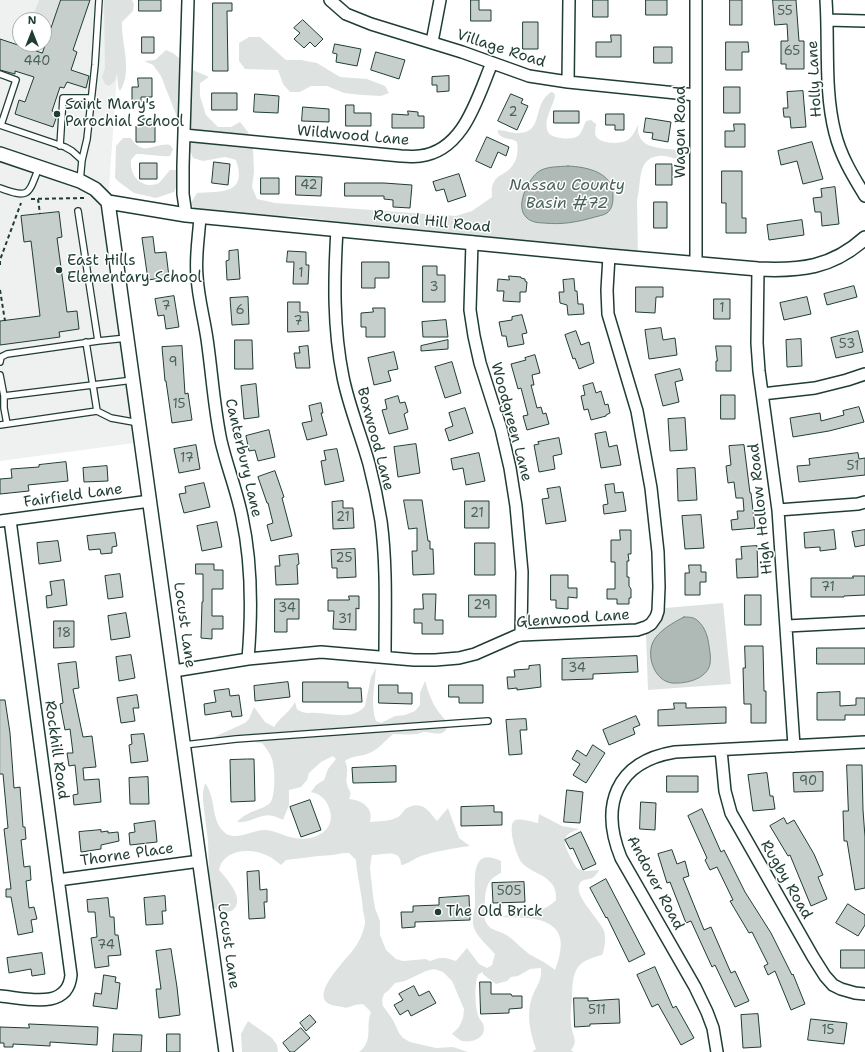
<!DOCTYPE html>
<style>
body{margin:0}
#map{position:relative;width:865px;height:1052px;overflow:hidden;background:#fff;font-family:"Shantell Sans",sans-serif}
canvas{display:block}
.north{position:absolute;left:12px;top:12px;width:40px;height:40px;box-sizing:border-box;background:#fff;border:1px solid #a5b1ae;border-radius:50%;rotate:0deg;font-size:11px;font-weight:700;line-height:16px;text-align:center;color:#1f3d34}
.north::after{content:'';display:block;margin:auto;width:14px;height:18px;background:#1f3d34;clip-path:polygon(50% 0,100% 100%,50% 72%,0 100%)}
</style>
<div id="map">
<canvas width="865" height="1052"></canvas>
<div class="north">N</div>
</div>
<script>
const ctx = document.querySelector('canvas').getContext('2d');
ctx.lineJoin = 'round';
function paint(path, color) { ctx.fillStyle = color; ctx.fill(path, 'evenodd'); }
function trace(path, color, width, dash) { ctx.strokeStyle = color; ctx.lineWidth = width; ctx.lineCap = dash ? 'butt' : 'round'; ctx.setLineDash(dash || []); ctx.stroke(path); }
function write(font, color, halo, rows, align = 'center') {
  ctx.font = font + ' "Shantell Sans",sans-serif'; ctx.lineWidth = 3; ctx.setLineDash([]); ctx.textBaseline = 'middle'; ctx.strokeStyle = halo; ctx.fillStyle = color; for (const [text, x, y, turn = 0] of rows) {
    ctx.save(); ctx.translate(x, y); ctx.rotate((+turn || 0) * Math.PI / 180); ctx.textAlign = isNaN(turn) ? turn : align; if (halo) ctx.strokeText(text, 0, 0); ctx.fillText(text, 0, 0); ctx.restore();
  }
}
paint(new Path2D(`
 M0 0H119L117 74 108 202 142 442 0 461ZM20 20H44V44H20Z`), '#eef1f0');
paint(new Path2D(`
 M39 0H61L53 23 33 16Z
 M104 0H132L134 4 133 11 122 22C121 43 133 71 120 91L118 87 117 73 115 81 109 86 105 84 102 77 105 68Z
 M249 37H260L286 60H301L317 63 340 77 367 79 385 86 389 93 381 96 362 95 344 93 327 86H311L300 92H290L283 84 278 70 245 69 239 61V43Z
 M166 50 173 53 193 70 209 77 200 83V96L206 115 218 127H231L240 122 248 132 253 149 254 172 252 187 257 199 275 203 456 216 472 211 492 197C492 192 491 186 494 182 496 177 501 175 506 172 516 165 519 154 517 142 511 137 503 141 498 133V130C506 130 512 134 520 133 540 132 535 111 544 99 545 97 548 94 551 92L554 93 555 96C553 107 543 120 548 132 551 139 574 141 579 135 582 132 584 125 586 121L591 120 596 124C596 128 594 132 596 136 600 144 619 144 626 141 632 138 635 131 638 125 638 128 638 133 639 135 644 151 668 147 680 151V159C672 159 667 155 659 156 636 158 642 184 637 200L638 258 472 242 303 217 209 213C201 211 194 211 191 203L197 193C221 191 248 195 236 160L225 157 203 161 193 158 161 76 153 65 144 61 155 60Z
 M123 138H131C143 158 155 142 170 145L173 149 170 156C158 157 148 154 136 154L131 160C130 172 136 184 150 185 153 185 157 184 159 183 163 179 166 174 170 170H176L180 173V180L174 192 156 198 134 193 119 182 115 178 116 146Z
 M723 603 731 684 648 690 646 634C659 627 662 623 665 608Z
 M376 668C375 686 370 704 376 721L381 723 395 716 405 715 415 711 420 705V693L425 681C430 698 435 711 449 723 445 738 436 733 425 732 422 732 419 734 416 734 409 735 401 734 393 734 385 741 377 751 367 754 358 757 354 755 345 761 350 773 345 776 347 784 348 791 353 791 349 799 362 800 374 808 370 822 379 821 389 822 398 817 402 815 404 808 409 807 424 801 429 812 437 821L448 808 459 838 470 846C455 848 436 851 421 856 413 859 409 864 401 865 401 848 384 855 372 855L370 867 373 896 375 908 380 921V935L386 950 396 959 403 961 426 959 430 961 439 958H446L456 961 467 948 479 964 487 968 492 965 495 954C488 946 478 938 474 928 471 920 475 911 475 903 476 884 468 845 501 861V873C489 879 487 884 485 897 485 905 482 917 487 924 491 931 501 931 508 936 515 941 521 948 529 954 538 959 547 963 555 970 564 946 566 925 535 919 527 917 510 918 501 917 519 911 541 916 556 900 556 894 556 888 551 883 544 874 531 872 523 864 517 859 507 827 514 821 518 817 533 822 538 823L539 814 562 826 579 829C575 831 569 832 566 837 561 844 573 861 577 868 584 873 591 870 599 870 592 884 585 876 580 883 572 895 600 919 604 931 606 938 605 949 602 955 574 962 573 971 572 997 571 1006 570 1015 571 1025 572 1035 579 1041 571 1050L574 1052H532L536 1049C530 1034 526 1013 532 997 536 986 542 982 541 968L530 969 518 976 511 977 507 981 496 984 484 975 482 972 478 975C474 984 475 1009 479 1018 482 1022 484 1024 484 1029 484 1039 471 1043 462 1041 459 1040 455 1036 452 1034L459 1027 463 1018 464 1009 452 981 443 972 434 969 426 971 405 981 395 983 389 990 384 994 382 1000 383 1006 393 1020 399 1033 403 1038 410 1042 436 1048 453 1047 468 1052H359C374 1041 365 1026 371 1012L363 1004 355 1005 346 1008C340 1006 330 1006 326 1002 314 989 349 957 356 946 360 940 364 930 365 923 365 919 364 915 363 911 362 894 357 877 356 860L349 853H343L333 855 319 856 286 860 281 865C277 862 273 858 268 856 252 847 223 849 219 870 226 878 239 892 237 903 234 917 215 913 210 903L208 842 203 801V792L205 783C216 797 211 819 223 831 234 843 251 830 264 830 275 830 283 836 294 838 313 842 338 831 329 808 326 799 320 794 311 792L316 785 324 780 328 769 336 759 333 756 321 762 309 773 307 780 301 787 289 790V805L283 820C277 817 270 814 263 816 254 818 247 823 237 822 248 810 261 811 270 803 276 796 275 768 272 759 270 753 266 748 262 743L214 737 245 723 249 719 254 707 265 722 274 727C280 717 290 712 295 702L297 709C305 715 309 712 318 713 333 714 354 720 365 706L371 677Z
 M248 1021 272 1038 277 1045 278 1052H242L241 1034Z`), '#dee3e2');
const water = new Path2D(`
 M568 166C587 167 614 172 613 197 613 203 612 209 607 213 604 215 599 216 595 217 578 222 562 225 544 223 538 223 531 222 527 218 514 207 528 180 538 172 546 166 559 167 568 166Z
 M684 617C689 617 694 617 698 621 705 627 708 637 709 646 710 652 711 658 710 664 707 679 686 684 672 683 655 681 646 657 653 642 658 631 674 622 684 617Z`);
paint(water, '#afbab7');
trace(water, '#758883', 1);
const building = new Path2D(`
 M61 0H90L73 50 77 52 71 70 89 76 86 88 67 82 64 88 60 87 52 111 58 113 53 127 15 114 19 100 25 102 34 77 15 71V74L0 70V39L42 53Z
 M139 0H161V11H139Z
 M471 0H479V10H491V21H471Z
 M593 0H608V17H593Z
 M646 0H667V15H646Z
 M730 0H742V25H730Z
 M773 0H796L799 41H804V69H786V64H781V41H788L787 24 775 25Z
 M213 3H232V11H227L228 71H213Z
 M303 20 323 39 315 47 310 42 304 48 294 39 300 33 294 28Z
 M523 22H538V49H523Z
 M611 35H621V57H596V42H611Z
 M142 37H154V53H142Z
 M726 42H748L749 52H742V70H726Z
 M335 44 361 49 357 66 336 62 337 54 333 53Z
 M654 47H672V63H654Z
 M376 52 405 60 399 79 371 70Z
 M449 76V91L437 92V85H432V77Z
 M138 78H152V97H141V102H132V87H138Z
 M724 87H740V113H724Z
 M803 91 806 127 791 128 790 117H784L783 108H788L787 92Z
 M212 93H237V110H212Z
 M255 94 279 96 278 113 254 112Z
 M511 94 523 99 521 103 528 106 517 130 498 121Z
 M346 105H354V113H371V126H346Z
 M303 107 329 109V122L302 121Z
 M408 111 418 112V116H424V128H392V114L408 115Z
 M554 111H579V123H554Z
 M606 114H624V130H615V125H606Z
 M646 118 671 122 668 142 652 139 653 133 644 132Z
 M143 119H155V142H136V126H143Z
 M734 124H745V147H725V131H734Z
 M487 137 509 147 506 156 498 152 491 168 476 161Z
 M812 142 823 179 803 184 797 161 781 165 778 151Z
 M214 162 230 164 228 185 212 183Z
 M140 163H157V179H140Z
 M656 164H672V185H656Z
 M722 171H742V218H746V233H726V203H722Z
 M459 174 466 196 448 202 444 189 436 191 433 182Z
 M296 176 322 177 321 196 296 195Z
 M261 178H279V194H261Z
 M345 183H384L412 185 410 208 393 207V200L384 199V196H345Z
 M835 187 839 224 822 226 821 212H815L813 198 822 197 821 189Z
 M654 202H667V228H654Z
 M59 212 62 237 57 238 67 312 77 311 79 329 59 332 60 337 0 345V321L40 316 31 241 24 242 21 216Z
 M802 220 804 235 769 240 767 225Z
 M153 237 155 253 166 252 169 277 148 280 142 238Z
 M238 250 240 279 227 280 226 261 229 260V251Z
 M288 251 306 252V265H309L308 284H293L294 262H287Z
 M362 262H389V278H375V288H362Z
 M423 266H437V275H445V302H423Z
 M509 276 521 277V278L525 279V281L527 282 526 292H520V302L503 301 504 291H497L498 279 509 280Z
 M574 279 575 291H577L578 304H583L584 314 568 315 567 305 560 303 559 292H564L563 280Z
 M854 286 857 297 827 305 824 294Z
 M636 287H663V297H656L655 313 636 312Z
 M174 296 179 327 166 329 164 315 158 316 155 299Z
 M248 297 249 324 232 325 230 298Z
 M807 297 811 314 784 320 780 303Z
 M714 299H730V319H714Z
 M288 302H300V312H308L309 331 288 332Z
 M373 308H385V337H366V327H361V313L373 312Z
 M522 315 527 333 522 334 524 344 508 347 506 336H502L499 322 512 320V317Z
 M446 320 448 337H423L422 322Z
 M661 328 663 340 675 338 677 355 649 359 645 330Z
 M576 331 581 345 589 342 594 363 579 369 575 358 573 359 565 335Z
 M858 331 863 352 836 358 831 338Z
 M801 339 802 366 787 367 786 340Z
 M235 340H252L253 369H235Z
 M448 340V349L421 351V346Z
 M182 346 185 394 188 393 192 420 172 423 166 381H165L162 347Z
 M308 346 310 368H296L294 353H300L299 347Z
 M716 346H731V371H716V361H717Z
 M394 352 398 369 388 371 391 381 374 385 368 358Z
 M535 355 540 373 532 375 534 385H531L537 408 541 407 543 414 546 413 549 424 527 430 523 416 528 415 521 388 518 389 511 364 526 360 525 358Z
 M452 362 461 393 445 398 435 367Z
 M680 369 683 380 675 382 679 402 663 406 655 375Z
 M593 383 596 393 601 391 605 405 608 404 610 413 606 415V416L591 420 588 409 584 410 581 396 585 395 583 386Z
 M256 384 259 417 244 419 241 386Z
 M721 395H735V419H721Z
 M398 396 400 403 405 402 408 412 404 414 408 429 389 434 382 410 387 409 385 400Z
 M321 403 323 413H321L327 435 307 440 302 423 312 421 309 406Z
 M859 407 864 422 829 431 793 437 790 418 820 413 821 421 844 415 843 411Z
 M465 408 473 433 449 441 445 429 453 426 449 413Z
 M685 418 687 450 670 451 668 419Z
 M269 430 275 457 258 461 255 450 249 451 246 436Z
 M606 432 609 447 617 445 621 465 601 468 595 434Z
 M559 438 562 454 553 456 555 469 539 472 534 445 539 444 538 442Z
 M416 444 420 473 398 477 394 447Z
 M196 445 200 469 179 473 174 449Z
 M744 445 750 493H751L755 528 732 530 731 520 738 519 737 511H744L743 498H736L734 482 728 483 726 466 731 465 729 446Z
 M337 449 344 481 325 485 321 461 326 460 324 451Z
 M479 453 485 481 466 485 463 468 453 470 451 459Z
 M858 453 859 459 865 458V475L799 482 797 466 810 465 809 459Z
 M66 462 68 481 28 485 29 491 0 494V479L12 478 11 469 39 467V465Z
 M107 466 108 481 84 482 83 468Z
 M695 468 697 500 678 501 677 469Z
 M275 471 284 497 282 498 292 536 271 541 267 525 273 523 268 503H267L258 477Z
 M204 483 210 507 184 513 179 494 186 493 185 487Z
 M614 484 615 493 623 492 626 511 604 514 603 505 608 504 605 485Z
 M560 487 566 521 546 524 542 499 549 498 547 489Z
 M404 500H422L428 541H430V549H433L434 574 413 575 412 551H417V528L409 529Z
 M343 501V508H353L354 528 333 529 332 502Z
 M465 501H489V528H465Z
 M701 515 704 548 685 549 682 516Z
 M217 522 222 547 202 551 197 526Z
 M620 530H631V554H628L629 561H627V577H629V586L631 589V598H629V604H617V599H607V589H615V562H611V540H620Z
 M834 530 836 549 820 551V547L805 548 804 533Z
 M865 530V545L855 547 852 532Z
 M115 533 117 546 112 547V553L101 554 100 549 89 550 87 536Z
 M58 541 61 561 39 564 37 543Z
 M475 543H495V575H475Z
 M757 546 758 577 737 578 736 559H742L741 547Z
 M355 549 356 577 337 578V568H332L331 550Z
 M298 554 299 564 297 565 298 584 276 585 275 566H280L279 556Z
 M196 564H214V570H223V589H212V616H223V629H212V639L201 638 202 602H203V574H196Z
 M689 565H701V572H706V582H700V595H685V573H689Z
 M120 574 123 597 108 599 105 576Z
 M551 575H568V588H577V598L568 597V609L556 608V600H551Z
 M853 576H865V595L844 596V597H811V578H853Z
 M64 580 67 605 47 608 46 596 52 595 50 582Z
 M423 594H436L435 620H443V634H422V623H414V609H423Z
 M469 595H496V617H469Z
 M745 595H761V625H745Z
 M349 596H359V609L356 608V630L333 629 334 611H328V600H349Z
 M275 599H299V619H287V632H275Z
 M126 613 130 637 111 640 108 616Z
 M54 621H74V647L54 648Z
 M745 646H763L764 691H766V723H751V704H744L743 668H745Z
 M817 648H865V664H817Z
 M131 655 135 678 119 681 116 657Z
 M637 656 638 672 593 674V679L562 680V659Z
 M76 662 79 688 73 689 83 737 92 736 96 767 83 768 84 780 99 779 101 802 74 805 73 795 78 794 75 765 69 766 67 753H73L70 729 65 730 60 704 63 703 58 664Z
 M540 665 541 687 517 690V688L508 689 507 677H515L514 670 529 669V666Z
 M288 682 290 697 255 701 254 686Z
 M303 682H348V688H361L362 702H303Z
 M379 685H398V693H412V704L379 703Z
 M449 685H483V703H459V697H449Z
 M229 689 230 696 239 695 242 716 232 717 231 711 205 715 204 704 216 702 214 691Z
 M840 692V706L856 705V698H865V715H845V720H817V693Z
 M137 695 139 708H133L135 721 121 723 117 698Z
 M0 700H5L10 733 14 788 20 787 23 827H25L26 839 21 840 24 867 30 866 31 880 26 881 29 908 34 907 37 919 31 920 33 932 18 935 11 897H6V889H11L4 829 8 828 3 774H0Z
 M674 703H686V708L726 707V723L658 726V710L674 709Z
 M636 716 640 725 633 728 635 734 609 745 603 730Z
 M526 719 527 730H520L522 754 509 755 506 720Z
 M144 734 148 761 131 763 129 745 132 744 131 735Z
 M593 745 605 753 586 783 573 775 580 764 572 759 577 750 586 756Z
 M248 759H254L255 801 231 802 230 760Z
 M847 765H862L863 810 865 837V888L855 890 847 841H844L843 811H848Z
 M396 766V782L353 783 352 768Z
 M823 772V791L794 792 793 773Z
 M767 773 770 796H773L775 809 753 811 748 775Z
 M667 776H698V792H667Z
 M148 777 149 804H130L129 778Z
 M567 790 583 792 580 823 564 822Z
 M310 800 321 830 301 837 290 807Z
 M641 802 656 803 655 830 640 829Z
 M494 806V812H502V825L461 826V807Z
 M702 809 721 852 724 850 745 892 771 933 792 975 793 974 805 1004 791 1010 775 971 768 975 764 966 768 964 752 932 749 933 730 901 733 900 717 867 710 870 705 860 707 858 688 816Z
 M784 818 787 824 794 820 814 854 823 875 818 877 827 899 811 906 790 855 788 856 770 826Z
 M155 821 157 842 130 845 129 833 135 832 134 824Z
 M101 830V832L108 831V833L118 832 119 841 101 845V849L81 852 79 832Z
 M581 832 596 864 583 870 573 848 570 849 565 840Z
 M672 850 677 864 685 861 689 876 683 878 704 930 711 927 731 973 735 971 749 1001 735 1007 715 965 712 967 691 921 686 923 670 882 667 883 658 854Z
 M259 871 260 890 267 889V902H264L265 918 249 919 247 872Z
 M606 879 645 954 629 962 607 917 606 918 590 888Z
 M524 882 525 902 493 903 492 883Z
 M165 896 166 911H162L163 924 146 925 144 898Z
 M469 896 470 920 415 922V927L402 928 401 912H413V906L439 905V898Z
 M108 898 110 917H114L115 935H118L121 955 108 956 109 966 95 968 91 938 97 937 95 912H88L87 900Z
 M848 904 865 915V925L858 936 836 923Z
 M171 949 177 987 180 1015 159 1018 156 989H161L156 951Z
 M841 950H865V968H841Z
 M42 953 45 974 32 976 31 969 9 973 7 958Z
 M655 967 673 1008 676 1006 694 1038 681 1045 658 1004 652 1007 637 975Z
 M104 975 116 977 115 982 120 983 117 1009 93 1006 95 993 101 994Z
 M480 982H491V994H511L512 996H522V1008L509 1009V1013L481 1014Z
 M414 986 419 996 429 991 436 1003 411 1016 408 1010 400 1015 394 1005 403 1000 399 994Z
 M574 998H588V1001L619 999 620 1023 590 1024V1026L575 1027Z
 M758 1014 761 1047 743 1048 741 1015Z
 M310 1015 316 1022 306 1031 300 1023Z
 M811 1019 847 1023 844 1044 808 1040Z
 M29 1024 98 1027 97 1045 50 1042V1046L13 1044V1047H4V1043H0V1027L29 1028Z
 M301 1028 310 1038 294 1052H290L283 1043Z
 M114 1034 142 1035 141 1052H113Z
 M167 1034H180V1052H167Z`);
paint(building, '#c7cfcc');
trace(building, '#1f3d34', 1);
const service = new Path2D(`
 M0 74 16 80 1 125
 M0 125 65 147 72 151 82 160
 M60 146 63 98H91
 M80 181 82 160 87 139 95 65 99 0
 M0 188C30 199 28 195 39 167
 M78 211 98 341
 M86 342 97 411
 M0 362 1 357 7 354 98 341 127 338
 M0 375 4 396 133 380
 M4 396V408L7 424
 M0 425 97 411 111 418 139 423
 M184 745 236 739 488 721`);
const minor = new Path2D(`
 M330 0 346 14 371 24 462 52 529 76 568 82 696 95
 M826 0C829 44 824 90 835 133 841 157 853 176 865 196
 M827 20 865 21
 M432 42 440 0
 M568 82 569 0
 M184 135 401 156C407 156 414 157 420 156 464 151 477 98 492 63
 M186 215 183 194V166L188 0
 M200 216C199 236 195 256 197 276 198 297 204 318 207 339 212 373 214 408 221 441 227 467 237 491 242 517 252 563 252 612 248 659
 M337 229C334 279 333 328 343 377 349 407 361 435 369 464 374 483 378 502 381 521 387 566 385 612 385 657
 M472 242 470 310 474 336 480 363 501 429 510 468 516 506 522 572 521 635
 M696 264V0
 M758 269 757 343 759 371 778 510 794 746
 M762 394 815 388 847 380 865 374
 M778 510 858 504 865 502
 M0 521 150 501
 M787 626 865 622
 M174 671 248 659 321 652 414 660H435L459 658 475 654 516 636 521 635 637 630 646 627 651 624 656 617 658 611 659 587 658 552 651 488 637 411 608 314 607 290 609 256
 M721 750 725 791 731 813 813 957 825 976 833 985 841 989 855 993 865 994
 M58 880 200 861
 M0 996C25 998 68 1011 71 975L10 520
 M717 1052 713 1028 707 1012 695 987 621 858C600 806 615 762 675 752L865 742`);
const tertiary = new Path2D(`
 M0 154 80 181 95 189 108 202 186 215 609 256 758 269C800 271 832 268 865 238
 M108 202 226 1052`);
trace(service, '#1f3d34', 8);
trace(minor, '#1f3d34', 14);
trace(tertiary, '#1f3d34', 16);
trace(new Path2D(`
 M31 199 84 198
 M38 199 40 214
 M0 265V260L21 203
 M0 290 5 321`), '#1f3d34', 2, [4, 3]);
trace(service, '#fff', 5.5);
trace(minor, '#fff', 11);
trace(tertiary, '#fff', 13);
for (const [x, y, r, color] of [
 [57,114,4,"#1f3d34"],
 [59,270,4,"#1f3d34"],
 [438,912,4,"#1f3d34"]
]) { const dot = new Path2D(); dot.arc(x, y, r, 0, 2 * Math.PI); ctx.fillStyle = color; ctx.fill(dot); trace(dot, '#fff', 1.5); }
write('13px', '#49625a', null, [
 ["55",785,12],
 ["65",792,52],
 ["440",37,62],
 ["2",513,113],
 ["42",309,186],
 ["1",301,274],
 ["3",434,288],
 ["7",166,307],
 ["1",722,309],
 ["6",240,311],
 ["7",298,322],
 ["53",847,345],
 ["9",173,363],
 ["15",179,405],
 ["17",187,459],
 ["51",853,467],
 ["21",477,514],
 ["21",343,518],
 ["25",344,559],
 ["71",828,588],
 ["29",482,606],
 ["34",287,609],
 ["31",345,620],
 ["18",64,634],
 ["34",577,669],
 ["90",808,782],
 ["505",509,892],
 ["74",106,946],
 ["511",597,1011],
 ["15",828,1031]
]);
write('15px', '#1f3d34', '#fff', [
 ["Village Road",501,49,18],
 ["Holly Lane",815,79,-93],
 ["Wagon Road",681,132,-90],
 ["Wildwood Lane",353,136,5],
 ["Round Hill Road",432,222,6],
 ["Woodgreen Lane",511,422,75],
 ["Boxwood Lane",375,439,75],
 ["Canterbury Lane",243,458,77],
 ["Fairfield Lane",73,496,-8],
 ["High Hollow Road",761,509,-96],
 ["Glenwood Lane",573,619,-4],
 ["Locust Lane",184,625,82],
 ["Rockhill Road",56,750,82],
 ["Thorne Place",127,855,-8],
 ["Rugby Road",786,880,60],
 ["Andover Road",655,883,62],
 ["Locust Lane",228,946,82]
]);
write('15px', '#1f3d34', '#fff', [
 ["Saint Mary's",65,105],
 ["Parochial School",65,122],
 ["East Hills",67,261],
 ["Elementary School",67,278],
 ["The Old Brick",446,912]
], 'left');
write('italic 16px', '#4a625b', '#fff', [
 ["Nassau County",567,186],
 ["Basin #72",567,204]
]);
</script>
